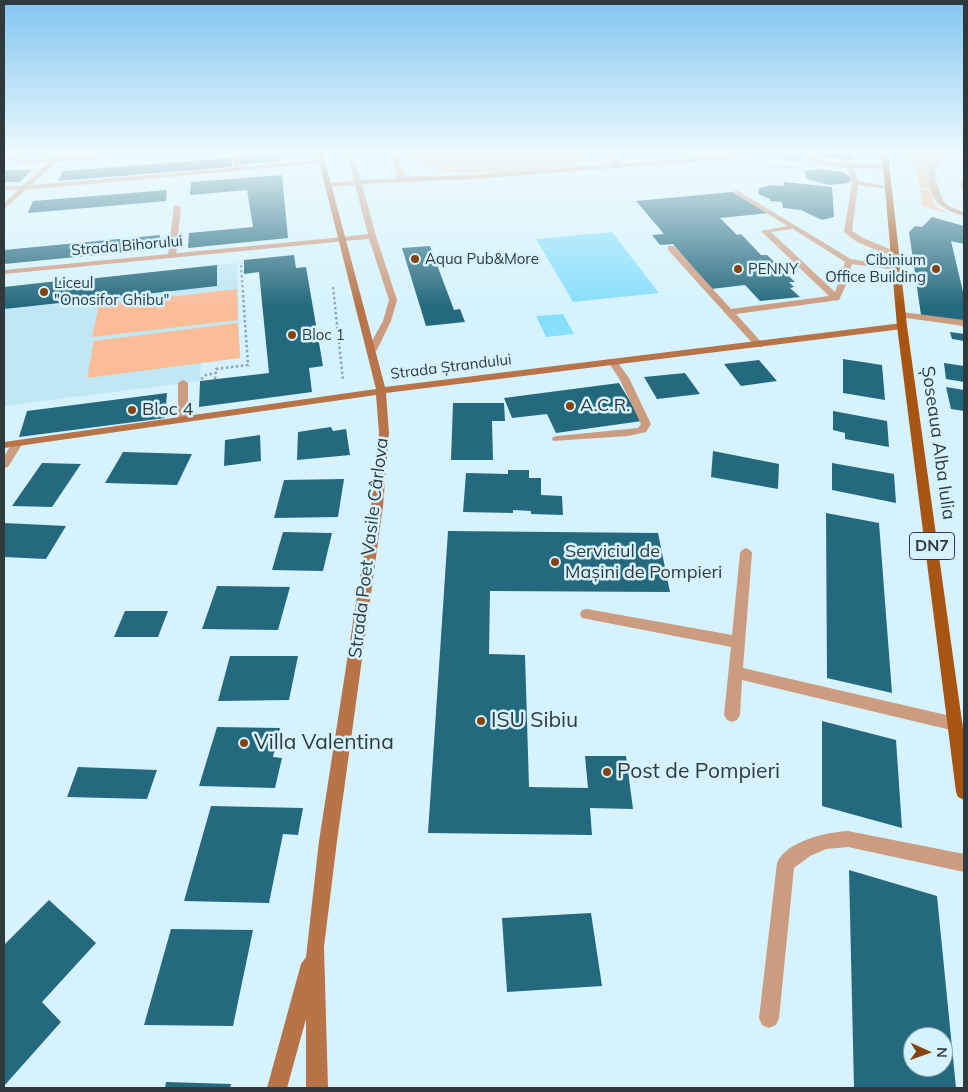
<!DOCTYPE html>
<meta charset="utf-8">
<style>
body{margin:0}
#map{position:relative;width:968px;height:1092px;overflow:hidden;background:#d6f3fd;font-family:Mulish,sans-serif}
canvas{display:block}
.frame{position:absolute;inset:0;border:5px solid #2f3a3e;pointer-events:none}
.north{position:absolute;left:903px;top:1027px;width:50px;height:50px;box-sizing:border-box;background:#d6f3fd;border:1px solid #93a9b1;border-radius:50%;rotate:92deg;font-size:14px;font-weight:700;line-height:20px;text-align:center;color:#2f3a3e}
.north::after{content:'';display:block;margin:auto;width:18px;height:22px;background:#854310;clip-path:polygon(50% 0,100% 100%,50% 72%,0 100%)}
</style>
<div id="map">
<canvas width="968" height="1092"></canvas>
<div class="frame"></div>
<div class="north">N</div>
</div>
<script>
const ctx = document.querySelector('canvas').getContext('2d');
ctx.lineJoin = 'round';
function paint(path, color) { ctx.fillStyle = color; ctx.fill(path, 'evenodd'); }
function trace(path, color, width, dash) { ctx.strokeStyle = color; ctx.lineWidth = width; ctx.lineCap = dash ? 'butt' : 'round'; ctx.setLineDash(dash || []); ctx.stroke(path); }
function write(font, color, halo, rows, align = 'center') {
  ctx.font = font + ' Mulish,sans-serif'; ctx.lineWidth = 5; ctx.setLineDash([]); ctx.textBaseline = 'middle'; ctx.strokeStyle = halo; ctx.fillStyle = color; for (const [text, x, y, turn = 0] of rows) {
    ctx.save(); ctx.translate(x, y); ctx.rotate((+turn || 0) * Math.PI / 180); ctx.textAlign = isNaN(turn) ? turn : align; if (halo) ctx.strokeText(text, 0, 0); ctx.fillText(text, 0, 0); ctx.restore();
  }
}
paint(new Path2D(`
 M237 263 240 358 201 363 200 381 4 406V287L76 279 75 283 87 282 88 279Z`), '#c2e7f4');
paint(new Path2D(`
 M412 154H591C566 175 471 177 439 170 431 168 422 163 414 160Z
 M907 154H938L928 165 931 189 920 188 915 168Z
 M920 189 931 191 935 206 950 214 922 206Z
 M237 289 238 320 92 337 99 305Z
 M238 323 240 358 87 378 94 341Z`), '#fbbd98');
paint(new Path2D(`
 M612 232 659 293 573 302 536 239Z
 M563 314 574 334 546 337 536 316Z`), '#88dffc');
paint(new Path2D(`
 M250 154H279L280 161 239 165V155Z
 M784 154 800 155V161L784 160Z
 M816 154H853V160L816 156Z
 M232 158V167L58 181 63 171Z
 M821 169 842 172 849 176 851 180 848 183 829 185 807 179 804 171Z
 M4 170H32L19 182H4Z
 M282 175 288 238 188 248 189 233 253 227 247 190 190 195 191 182Z
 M784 182 832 187 834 217 822 220 801 210 783 208 782 202 770 201V199L758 194 759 188 772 185 784 186Z
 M167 190 166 201 28 213 33 201Z
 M732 192 769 213 720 218 737 235 741 234 761 255H767L795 282H789L794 287 790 288 800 297 760 301 745 285 711 289 673 244 660 245 652 235 664 234 636 201Z
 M932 217 964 226V244L951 241 964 296V321L921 315 909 232 915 226 922 227Z
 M160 235 158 249 4 264V250Z
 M430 246 454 310 460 309 465 322 426 326 402 248Z
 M294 255 296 268 306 267 323 366 309 368 312 392 199 407 200 381 269 373 259 272 244 274V260Z
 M217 265V286L82 301V297L70 299 69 302 4 309V287L76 279 75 283 87 282 88 279Z
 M950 332 964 334V341L952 339Z
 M843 359 882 365 885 400 843 393Z
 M759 360 777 381 741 386 724 364Z
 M944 363 964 366V382L946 379Z
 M685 373 700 394 657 399 644 377Z
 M619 383 642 421 556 433 547 414 512 418 504 398Z
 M946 387 964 390V411L951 409Z
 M167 393 165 418 19 437 27 411Z
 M453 403H504L505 421H492L493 460H451Z
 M833 411 887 421 889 447 845 439V433L833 430Z
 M331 427 333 431 346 429 350 455 297 460 298 432Z
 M260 435 261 461 224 466 225 440Z
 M713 451 779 464 778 489 711 477Z
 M123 452 192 454 177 485 105 483Z
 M42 463 81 464 52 507 12 506Z
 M832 463 894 474 896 503 832 490Z
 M508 470H529V478H541V495L562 496 563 515 531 514V511L513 510V513L463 512 466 473 508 474Z
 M344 479 338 517 274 518 284 480Z
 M826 513 879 523 892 693 827 678Z
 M4 523 66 526 46 559 4 557Z
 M448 531 658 533 670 592 490 591 489 654 525 655 529 787 588 788 585 756H626L633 809 590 808 592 835 428 833Z
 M283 532 332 533 323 571 272 570Z
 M217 586 290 587 278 630 202 629Z
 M125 611H168L158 637H114Z
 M230 656H298L289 700 218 701Z
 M822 721 896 740 902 828 822 806Z
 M217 727 280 728 273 757 282 758 275 788 199 786Z
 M78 767 157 770 147 799 67 797Z
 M211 806 303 808 298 835 283 834 269 903 184 901Z
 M849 870 937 896 956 1088H854ZM913 1037H943V1067H913Z
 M49 900 96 943 42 1002 61 1022 4 1086V945Z
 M591 913 602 986 507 992 502 918Z
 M171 929 253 930 233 1026 144 1025Z
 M166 1082 231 1084 230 1088H165Z`), '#24697d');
trace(new Path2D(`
 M758 165 792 167`), '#90a5ac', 2, [2, 2]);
trace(new Path2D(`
 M333 287 343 380
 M201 379 206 375 216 373
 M215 379 216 369 248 365 241 265`), '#90a5ac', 2.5, [2.5, 2.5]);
paint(new Path2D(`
 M9 154H16L13 158H15L26 160 113 154H142L139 156 57 162 4 209V203L49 162C35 163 17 167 6 158Z
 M232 154H238L239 171 234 170Z
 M348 154H354L361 180 398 178 391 154H397L405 177 474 175 614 164 606 154H612L620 164 745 154 748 156 745 158 474 179 362 184 376 236 397 300 391 321 377 350 372 353 367 350 383 321 389 300 369 239 343 241 339 239 343 237 368 234 355 185 328 187 325 185 328 183 354 181Z
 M800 154C810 154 819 161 830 162 849 165 869 162 888 166L889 167 886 169 854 168 858 181 891 187 888 189 858 185 852 231 863 238 897 252V256H891L857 242 844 232 852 183 847 168C831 167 812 166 800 154Z
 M858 154H872L888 158 885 160Z
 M964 179V191L961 189V181Z
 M734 191H738L851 259 895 266 899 268 895 270 852 264 846 285 839 300 736 314 764 345 762 347H756L668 250V246H674L731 309 829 296 761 231 787 226 734 193ZM793 229 845 262 835 292 771 232Z
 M174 205 181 207 176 256 172 258 168 256Z
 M902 312 964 320V326L899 317 898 315Z
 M613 359 616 360 629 378 651 424 646 432 628 436 553 441 552 439 553 437 557 436 638 428 641 424 619 378 608 362Z
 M183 380 188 383V419L183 422 178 419V383Z
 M746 548 750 550 752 553 743 668 955 717 960 719 963 724 960 729 955 731 742 680 740 715 737 720 732 722 727 720 724 715 731 647 587 619 582 618 580 614 582 610 587 609 732 635 740 553 742 550Z
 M848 831 964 854V872L848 847 826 849 810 856 794 868 779 1018 776 1025 769 1028 762 1025 759 1018 777 863C786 841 827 832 848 831Z`), '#cc9c80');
paint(new Path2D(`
 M58 154H65L57 161H53V159Z
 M946 154H953L935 166 936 180 943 201 949 206 964 212V216C936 209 926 194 929 165Z
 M322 160 324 161V163L23 190H4V186H23Z
 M343 237 347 239 346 241 4 274V270Z
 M18 440 23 443 8 467 4 468V456L14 441Z`), '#cc9c80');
paint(new Path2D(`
 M317 154H323L385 387 902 323 907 326 902 329 386 393 389 433 383 506 337 841 324 947 328 1088H306V1019L287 1088H267L301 964 306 957 319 841 371 506 379 433 376 395 4 448V442L376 389Z`), '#b87448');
paint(new Path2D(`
 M882 154H888L907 326 964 736V800L958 797 956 792 897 326Z`), '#a85514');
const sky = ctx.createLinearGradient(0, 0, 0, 307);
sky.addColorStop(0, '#81c5f0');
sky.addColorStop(0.5, '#edfafe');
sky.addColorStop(1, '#edfafe00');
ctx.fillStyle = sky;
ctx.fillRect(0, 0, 968, 307);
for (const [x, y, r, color] of [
 [415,259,5,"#854310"],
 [738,269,5,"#854310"],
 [936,269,5,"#854310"],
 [44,292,5,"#854310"],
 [292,335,5,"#854310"],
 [570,406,5,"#854310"],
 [132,410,5,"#854310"],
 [555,562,5,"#854310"],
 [481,721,5,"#854310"],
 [244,743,5,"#854310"],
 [607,772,5,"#854310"]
]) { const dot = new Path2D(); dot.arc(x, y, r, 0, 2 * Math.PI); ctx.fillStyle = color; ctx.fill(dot); trace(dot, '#d6f3fd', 2); }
write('15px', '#2f3a3e', '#d6f3fd', [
 ["Strada Bihorului",127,246,-5],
 ["Strada Ștrandului",451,367,-7]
]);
write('15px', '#2f3a3e', '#d6f3fd', [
 ["Aqua Pub&More",425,259],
 ["Cibinium",926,260,"right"],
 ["Office Building",926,277,"right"],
 ["PENNY",748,269],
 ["Liceul",54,283],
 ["\"Onosifor Ghibu\"",54,300],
 ["Bloc 1",302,335]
], 'left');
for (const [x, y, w] of [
 [932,546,45]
]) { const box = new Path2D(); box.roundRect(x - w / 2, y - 13.5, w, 27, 4); ctx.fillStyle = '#d6f3fd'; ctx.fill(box); trace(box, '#2f3a3e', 1); }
write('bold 16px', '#2f3a3e', null, [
 ["DN7",932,546]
]);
write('18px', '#2f3a3e', '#d6f3fd', [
 ["A.C.R.",580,406],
 ["Bloc 4",142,410],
 ["Serviciul de",565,552],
 ["Mașini de Pompieri",565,573]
], 'left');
write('18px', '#2f3a3e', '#d6f3fd', [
 ["Șoseaua Alba Iulia",938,443,82],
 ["Strada Poet Vasile Cârlova",369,548,-83]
]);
write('21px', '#2f3a3e', '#d6f3fd', [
 ["ISU Sibiu",491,721],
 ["Villa Valentina",254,743],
 ["Post de Pompieri",617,772]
], 'left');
</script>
